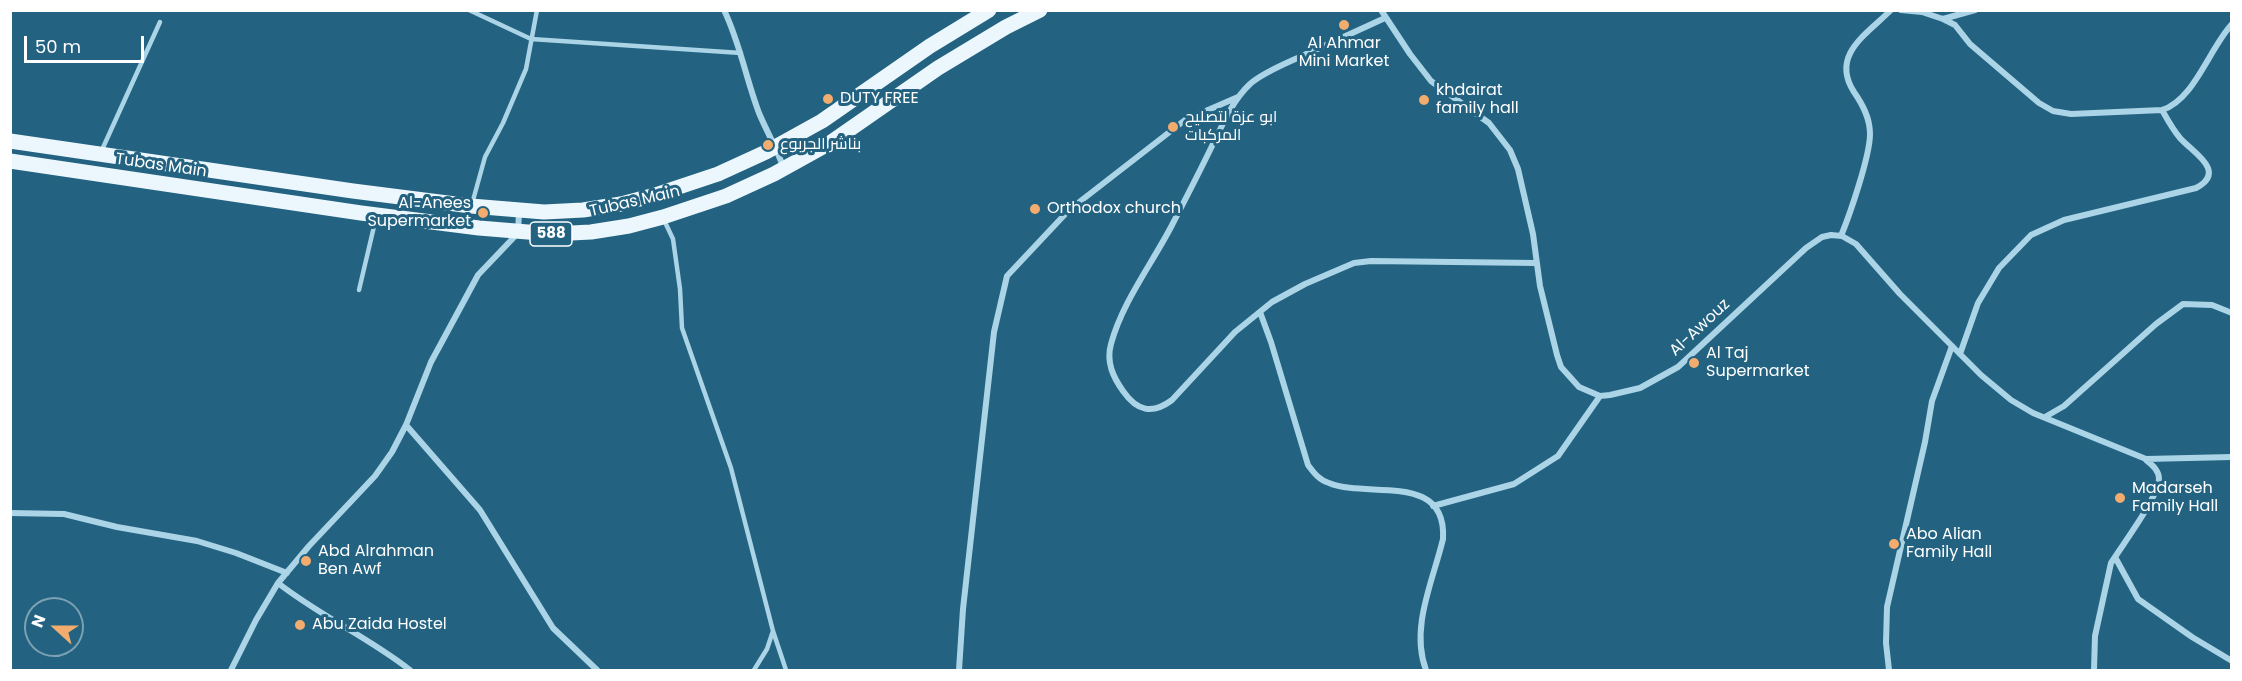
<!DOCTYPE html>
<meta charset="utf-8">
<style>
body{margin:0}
#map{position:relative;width:2242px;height:681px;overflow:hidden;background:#236381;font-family:Poppins,sans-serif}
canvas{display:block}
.frame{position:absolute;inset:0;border:12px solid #fff;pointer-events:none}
.north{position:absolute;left:24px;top:597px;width:60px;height:60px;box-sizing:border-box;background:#236381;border:2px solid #7ba1b3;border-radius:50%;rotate:291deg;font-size:16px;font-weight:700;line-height:24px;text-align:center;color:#fff}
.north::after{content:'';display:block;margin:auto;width:21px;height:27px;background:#f2ac6e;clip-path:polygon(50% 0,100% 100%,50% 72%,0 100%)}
.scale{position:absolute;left:24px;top:36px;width:120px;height:27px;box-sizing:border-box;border:3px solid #fff;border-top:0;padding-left:8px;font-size:18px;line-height:21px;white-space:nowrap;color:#fff;-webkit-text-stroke:4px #236381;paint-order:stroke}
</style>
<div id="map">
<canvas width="2242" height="681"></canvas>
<div class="frame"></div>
<div class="north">N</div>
<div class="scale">50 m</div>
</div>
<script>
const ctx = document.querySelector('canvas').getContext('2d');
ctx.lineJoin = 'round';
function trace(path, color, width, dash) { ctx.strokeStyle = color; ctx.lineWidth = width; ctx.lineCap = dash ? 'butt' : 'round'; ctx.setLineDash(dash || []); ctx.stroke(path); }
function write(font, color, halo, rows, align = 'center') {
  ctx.font = font + ' Poppins,Cairo,sans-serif'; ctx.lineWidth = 6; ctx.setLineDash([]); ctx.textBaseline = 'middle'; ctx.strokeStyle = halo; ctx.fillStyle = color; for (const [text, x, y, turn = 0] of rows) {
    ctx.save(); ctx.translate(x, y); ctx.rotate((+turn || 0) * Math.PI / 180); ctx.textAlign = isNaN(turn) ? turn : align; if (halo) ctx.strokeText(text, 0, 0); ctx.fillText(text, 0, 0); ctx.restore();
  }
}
trace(new Path2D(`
 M469 10 531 39 741 53
 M101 152 160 22
 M472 204 485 157 503 123 526 69 537 10
 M664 220 673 239 680 289 682 328 731 468 773 631 786 670
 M359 290 376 218
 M754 670 767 649 773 631`), '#abd4e7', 4.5);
trace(new Path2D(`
 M724 10C740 43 746 79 759 113 767 132 777 149 784 169
 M1381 10 1410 54 1431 81 1489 123 1510 150 1518 169 1533 234 1540 286 1557 355 1561 367 1579 387 1600 396 1610 395 1640 388 1678 367 1806 248 1822 237 1831 235 1842 236 1856 244 1900 294 1981 375 2011 400 2033 413 2146 459 2232 457
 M1901 10 1922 12 1943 19 1975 10
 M1385 18C1357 31 1330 43 1302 56 1285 64 1264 72 1250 84 1232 101 1223 124 1212 146 1199 173 1185 200 1171 227 1151 265 1122 303 1111 344 1106 362 1113 377 1123 391 1137 411 1152 415 1172 400L1235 332 1272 302 1305 284 1354 263 1371 261 1536 263
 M1943 19 1955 25 1970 44 2039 103 2053 111 2071 114 2162 110C2194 100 2209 49 2232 24
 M1841 236C1850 214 1870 156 1870 134 1870 118 1863 105 1854 92 1830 55 1867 34 1891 10
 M1260 312 1271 342 1308 465C1314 473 1319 480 1329 483 1367 499 1447 471 1443 539 1433 581 1410 628 1426 670
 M1960 354 1978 303 1999 268 2031 235 2064 220 2196 188C2228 171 2192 152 2180 138 2173 130 2167 119 2162 110
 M2045 417 2064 406 2156 324 2183 304 2212 305 2232 313
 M406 425 480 510 553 628 597 670
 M2146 460C2152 465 2159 470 2159 479 2158 497 2126 540 2115 557L2138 599 2192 637 2232 661
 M1433 506 1514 484 1558 456 1600 396
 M10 513 64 514 117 527 197 541 236 553 287 573
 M278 583C320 616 368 637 410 670
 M231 670 256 620 278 583 309 546 375 476 392 452 406 425 431 362 478 275 518 233 519 212
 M959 670 963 609 994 332 1007 276 1069 210 1185 120 1238 97
 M1889 670 1886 643 1887 607 1925 442 1932 401 1952 346
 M2094 670 2095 636 2111 563 2115 557`), '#abd4e7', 6);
trace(new Path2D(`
 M10 141 353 191 471 206 544 212 583 210 621 204 655 195 718 174 766 152 822 121 930 46 989 10
 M10 161 361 213 479 228 552 234 591 232 629 226 663 217 726 196 774 174 830 143 938 68 1006 27 1040 10`), '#ecf7fd', 15);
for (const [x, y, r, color] of [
 [1344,25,6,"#f2ac6e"],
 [828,99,6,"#f2ac6e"],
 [1424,100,6,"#f2ac6e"],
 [1173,127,6,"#f2ac6e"],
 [768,145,6,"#f2ac6e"],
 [1035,209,6,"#f2ac6e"],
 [483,213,6,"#f2ac6e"],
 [1694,363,6,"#f2ac6e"],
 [2120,498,6,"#f2ac6e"],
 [1894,544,6,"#f2ac6e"],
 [306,561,6,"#f2ac6e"],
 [300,625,6,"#f2ac6e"]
]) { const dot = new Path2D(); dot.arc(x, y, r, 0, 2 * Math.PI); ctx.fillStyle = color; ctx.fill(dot); trace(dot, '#236381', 2); }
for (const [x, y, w] of [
 [551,234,42]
]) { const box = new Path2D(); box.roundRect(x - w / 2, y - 12, w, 24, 4.5); ctx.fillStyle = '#236381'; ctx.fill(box); trace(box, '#fff', 1.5); }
write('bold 15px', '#fff', null, [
 ["588",551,234]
]);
write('16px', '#fff', '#236381', [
 ["Al Ahmar",1344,44,"center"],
 ["Mini Market",1344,62,"center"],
 ["khdairat",1436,91],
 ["family hall",1436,109],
 ["DUTY FREE",840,99],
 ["ابو عزة لتصليح",1185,118],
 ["المركبات",1185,136],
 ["بناشر الجربوع",780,145],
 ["Al-Anees",471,204,"right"],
 ["Supermarket",471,222,"right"],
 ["Orthodox church",1047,209],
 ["Al Taj",1706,354],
 ["Supermarket",1706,372],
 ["Madarseh",2132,489],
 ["Family Hall",2132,507],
 ["Abo Alian",1906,535],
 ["Family Hall",1906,553],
 ["Abd Alrahman",318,552],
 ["Ben Awf",318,570],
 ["Abu Zaida Hostel",312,625]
], 'left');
write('16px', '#fff', '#236381', [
 ["Tubas Main",161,166,8],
 ["Tubas Main",635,202,-13],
 ["Al-Awouz",1700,328,-43]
]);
</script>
